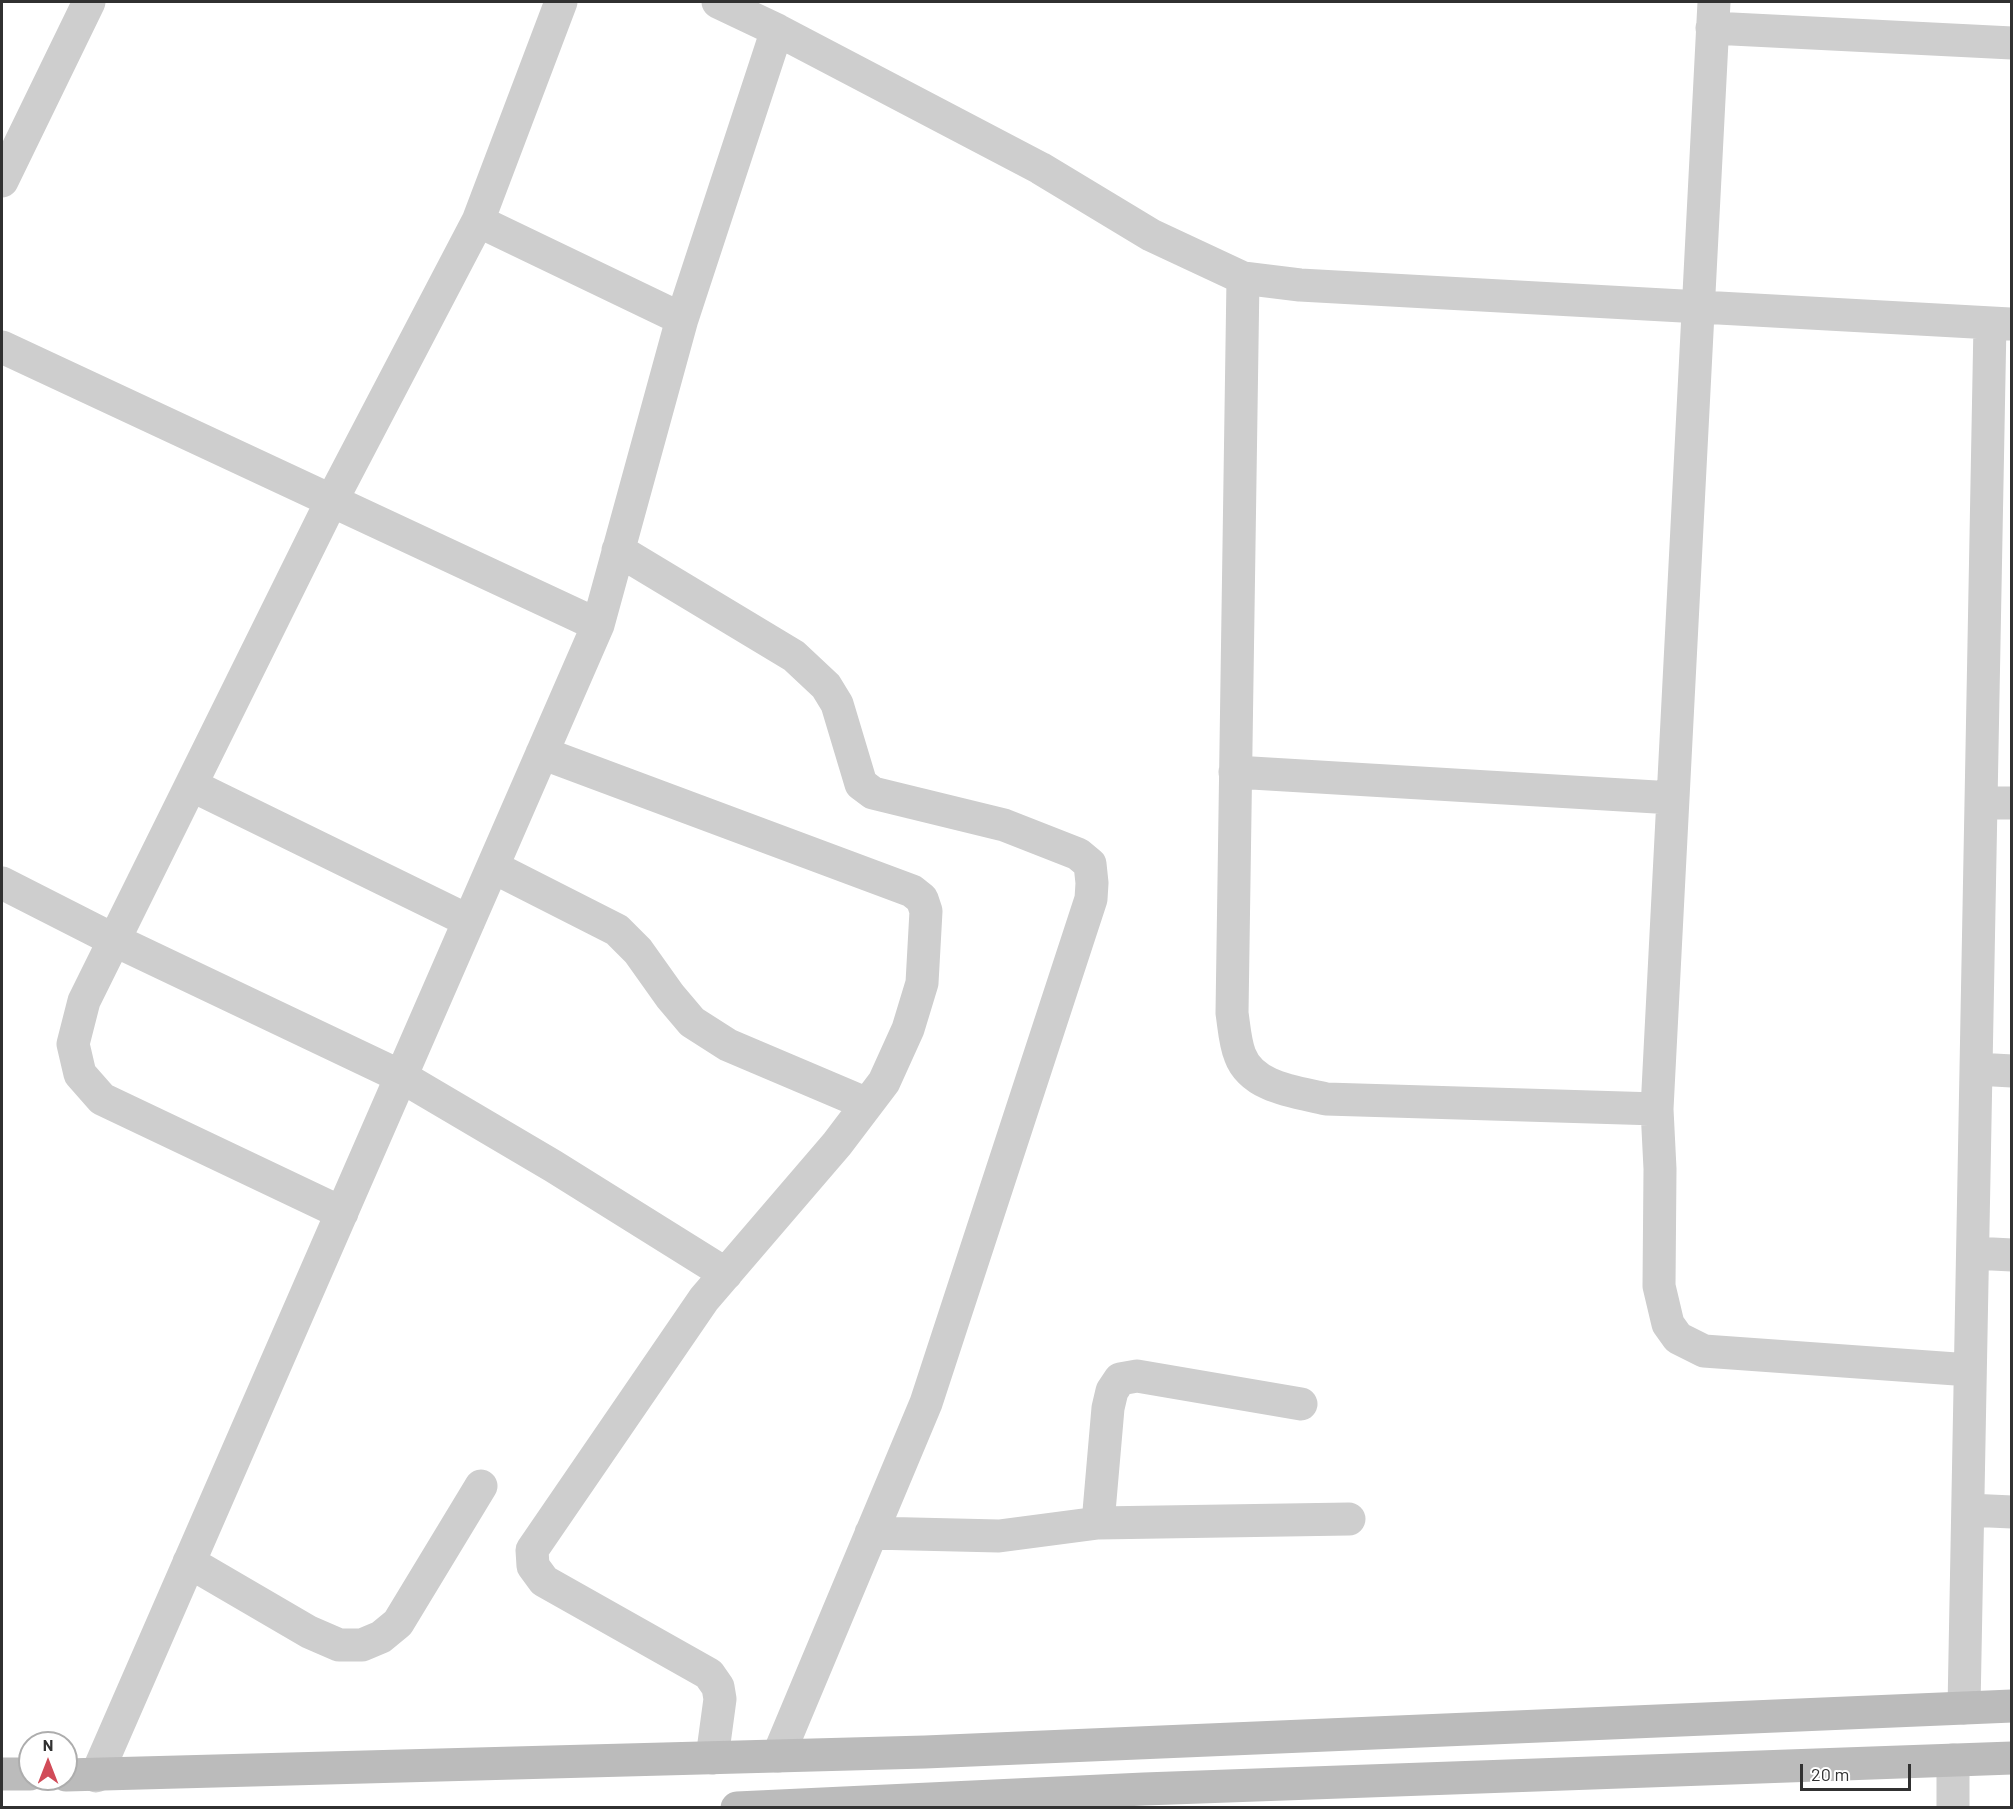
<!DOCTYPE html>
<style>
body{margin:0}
#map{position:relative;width:2013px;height:1809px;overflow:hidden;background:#fff;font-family:Barlow,sans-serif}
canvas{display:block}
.frame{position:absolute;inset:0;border:3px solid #313131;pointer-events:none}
.north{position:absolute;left:18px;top:1731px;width:60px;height:60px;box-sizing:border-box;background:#fff;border:2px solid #adadad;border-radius:50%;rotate:0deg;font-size:16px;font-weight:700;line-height:24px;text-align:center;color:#313131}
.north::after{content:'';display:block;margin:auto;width:21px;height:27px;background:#d14b58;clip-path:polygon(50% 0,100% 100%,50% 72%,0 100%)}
.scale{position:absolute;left:1800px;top:1764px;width:111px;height:27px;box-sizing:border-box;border:3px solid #313131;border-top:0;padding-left:8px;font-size:18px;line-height:21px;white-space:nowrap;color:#313131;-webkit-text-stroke:4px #fff;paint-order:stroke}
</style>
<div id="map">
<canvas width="2013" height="1809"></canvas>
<div class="frame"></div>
<div class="north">N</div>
<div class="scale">20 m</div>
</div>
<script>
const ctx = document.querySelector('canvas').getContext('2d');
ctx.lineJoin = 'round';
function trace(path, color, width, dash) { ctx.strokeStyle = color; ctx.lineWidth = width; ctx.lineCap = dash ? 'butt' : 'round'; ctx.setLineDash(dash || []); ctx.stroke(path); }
trace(new Path2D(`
 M718 2 777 30 1040 168 1151 235 1243 278 1300 285 2010 324
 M1714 2 1657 1109 1660 1169 1659 1286 1668 1324 1678 1338 1704 1351 1970 1370
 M1712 28 2012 43
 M2 181 89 2
 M478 221 682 319
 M1243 278 1232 1013C1234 1026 1235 1043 1240 1055 1252 1088 1297 1092 1326 1099L1657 1109
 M2 347 598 625
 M618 550 794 656 826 686 837 704 861 784 873 793 1004 825 1078 854 1090 864 1092 883 1091 899 926 1403 778 1756
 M542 753 912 891 922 899 926 911 922 983 908 1029 884 1082 837 1144 704 1299 532 1550 533 1566 544 1581 709 1674 718 1687 720 1699 712 1758
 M1235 772 1673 798
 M191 785 469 921
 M1981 803H2012
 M493 867 617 930 638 951 670 996 692 1022 728 1045 867 1104
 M2 883 114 940 402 1077 553 1166 726 1274
 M1976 1069 2012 1071
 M342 1213 102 1099 80 1074 73 1044 84 1001 332 500 478 221 561 2
 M1973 1253 2012 1255
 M1968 1510 2012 1512
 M1098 1523 1108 1408 1112 1391 1120 1379 1137 1376 1301 1404
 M871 1533 999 1536 1098 1523 1349 1519
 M189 1562 309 1632 339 1645H362L381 1637 398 1623 481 1486
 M1964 1708 1990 323
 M1953 1760V1808
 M96 1776 598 625 682 319 777 30`), '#cecece', 33);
trace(new Path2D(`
 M2 1774H30
 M66 1775 925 1752 2012 1706
 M737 1808 1144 1789 2012 1758`), '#bbb', 33);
</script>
